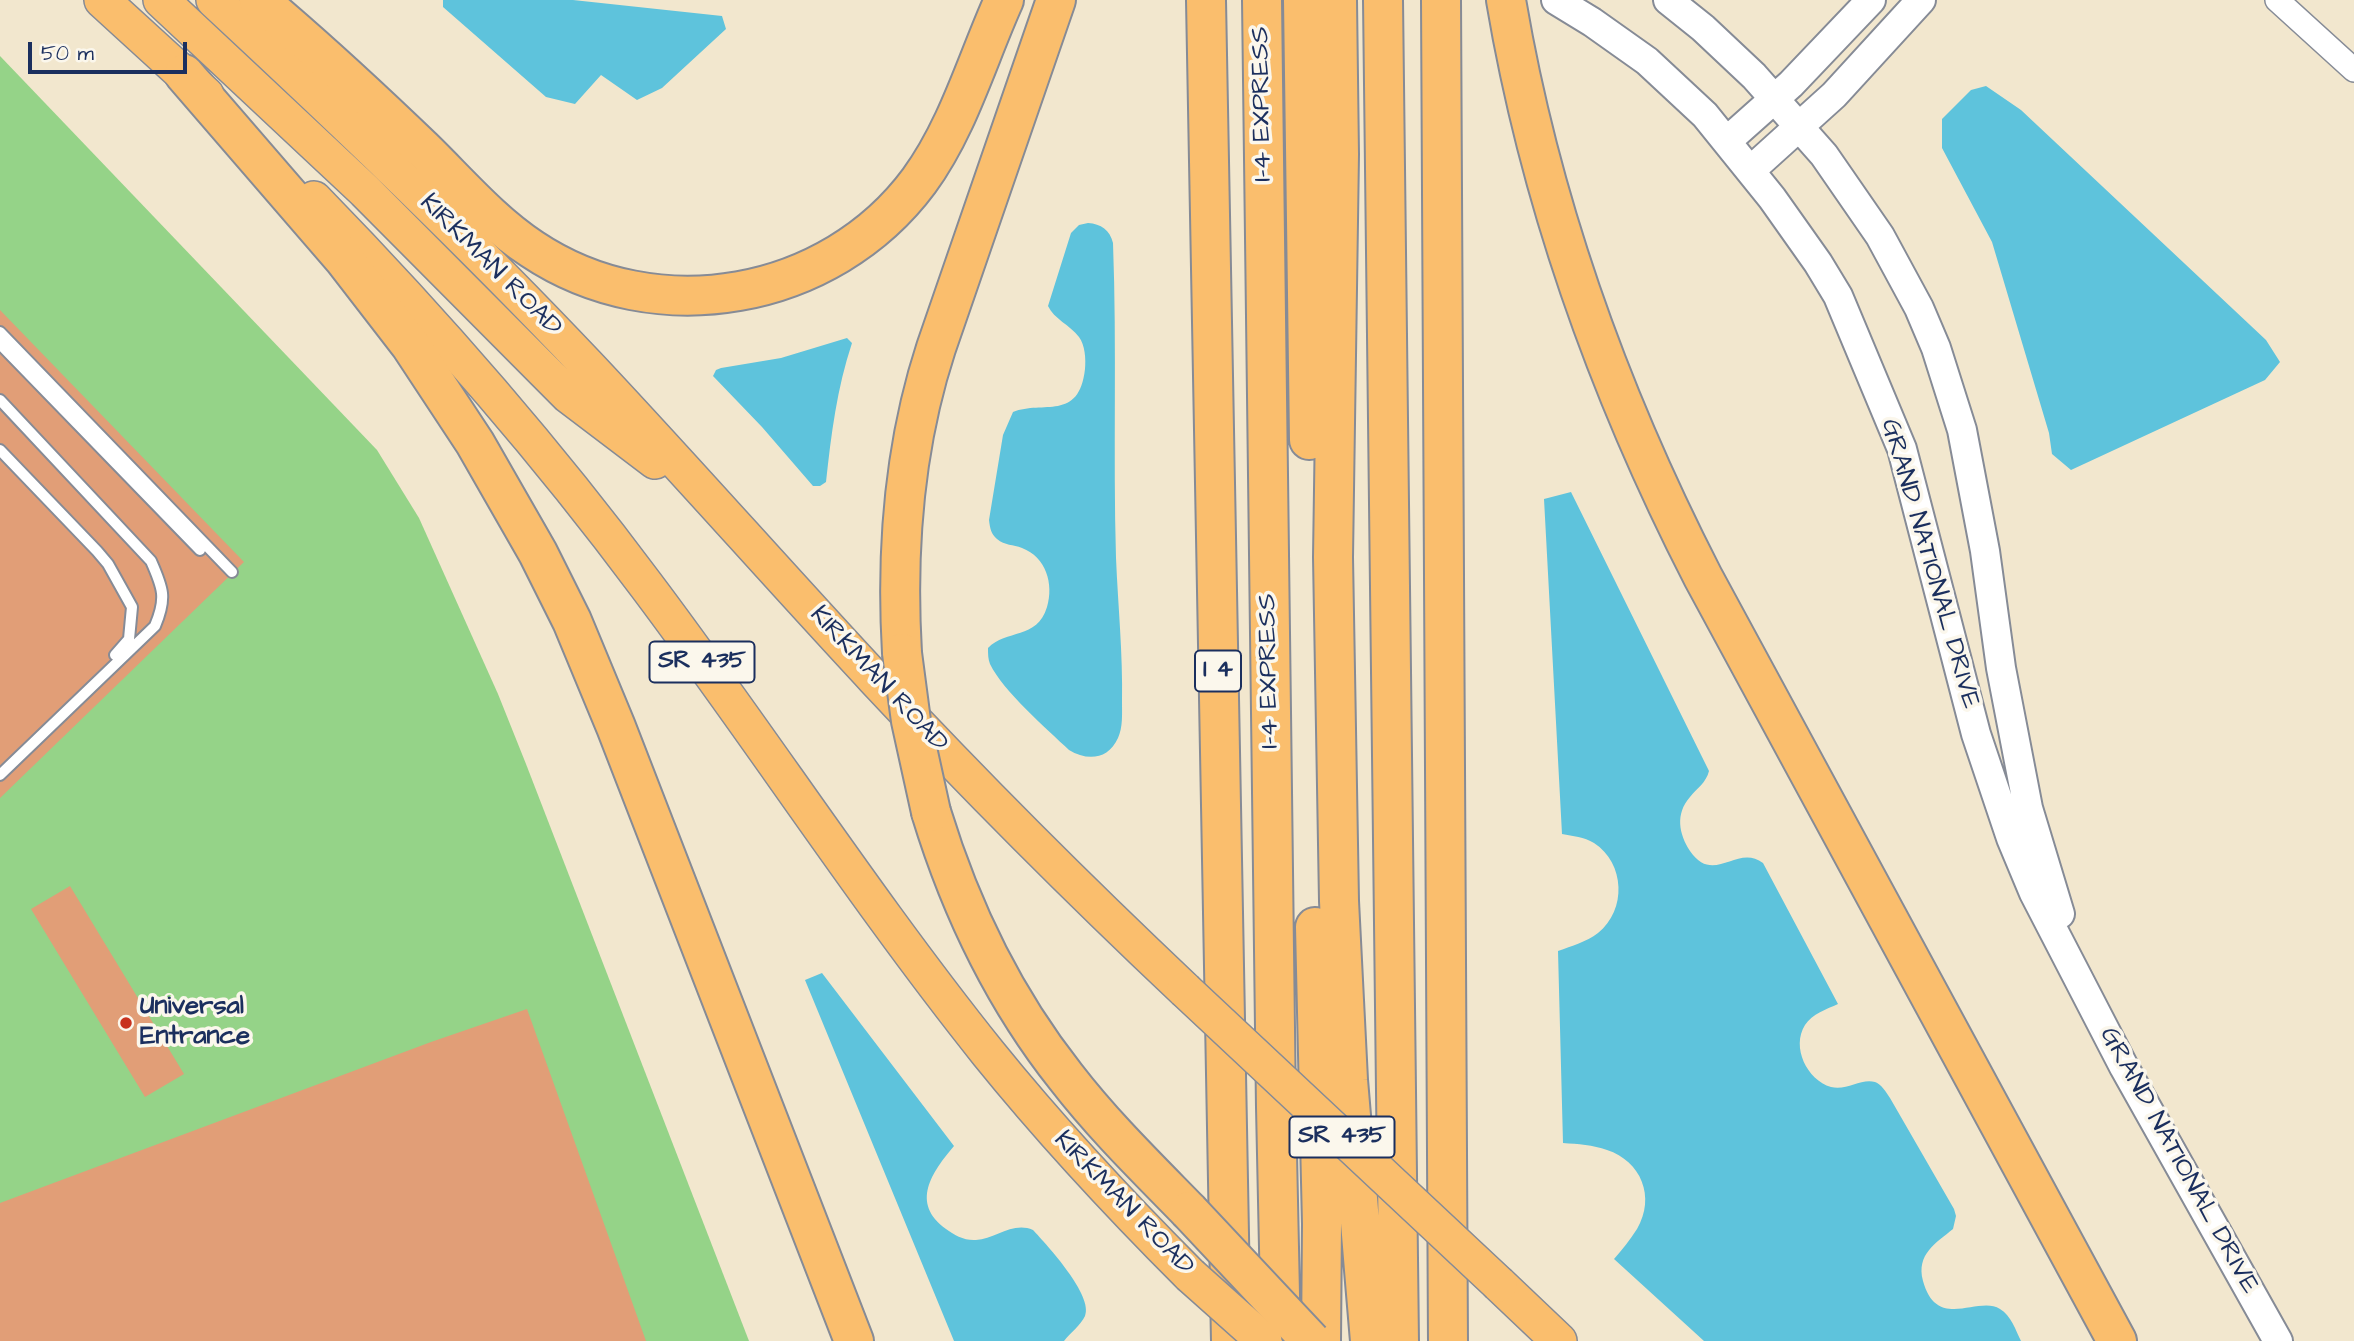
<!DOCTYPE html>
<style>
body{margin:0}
#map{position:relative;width:2354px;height:1341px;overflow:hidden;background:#f2e7ce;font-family:"Architects Daughter",sans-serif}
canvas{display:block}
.scale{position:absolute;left:28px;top:42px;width:159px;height:32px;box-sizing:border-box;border:4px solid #1b2f5e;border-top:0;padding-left:9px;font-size:21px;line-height:24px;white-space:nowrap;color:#1b2f5e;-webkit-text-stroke:5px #fbf7ec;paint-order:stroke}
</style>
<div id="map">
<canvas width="2354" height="1341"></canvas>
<div class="scale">50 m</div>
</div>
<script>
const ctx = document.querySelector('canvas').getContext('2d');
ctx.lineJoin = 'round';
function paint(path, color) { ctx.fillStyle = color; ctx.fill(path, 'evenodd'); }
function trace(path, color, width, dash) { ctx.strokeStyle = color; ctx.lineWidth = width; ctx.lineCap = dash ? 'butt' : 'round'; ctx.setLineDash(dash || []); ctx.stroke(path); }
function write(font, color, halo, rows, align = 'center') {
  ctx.font = font + ' "Architects Daughter",sans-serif'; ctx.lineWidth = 7; ctx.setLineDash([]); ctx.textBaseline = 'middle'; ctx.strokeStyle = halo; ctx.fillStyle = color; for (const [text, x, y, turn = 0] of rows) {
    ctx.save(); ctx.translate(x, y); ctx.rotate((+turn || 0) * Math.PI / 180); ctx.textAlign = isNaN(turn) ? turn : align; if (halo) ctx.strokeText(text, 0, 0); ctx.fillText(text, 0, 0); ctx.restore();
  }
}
paint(new Path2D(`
 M0 56 377 450 419 518 498 694 526 764 749 1341H0Z`), '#95d388');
paint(new Path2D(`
 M443 0H573L722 16 726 29 662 88 637 100 601 75 575 104 546 97 443 7Z
 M1986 86 2021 110 2266 340 2280 362 2265 380 2071 470 2052 454 2049 433 1992 242 1942 148V119L1971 90Z
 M1088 223C1101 224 1110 230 1113 243 1117 348 1113 453 1116 558 1118 606 1123 654 1122 702 1122 714 1123 727 1118 738 1108 760 1087 761 1069 750 1047 729 1003 691 990 664 988 659 988 654 988 648 1006 629 1037 640 1047 607 1054 584 1046 557 1022 548 1013 544 1005 546 997 539 991 534 990 528 989 520L1003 435 1013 412C1043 400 1079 422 1085 369 1086 359 1085 345 1079 337 1070 325 1054 319 1048 306L1071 233 1079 225Z
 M847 338 852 343C837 388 831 435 826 482L820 486H813L762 427 713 376 716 370 721 368 781 358Z
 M1571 492 1709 771C1706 783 1697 788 1690 797 1675 814 1679 834 1690 851 1714 886 1737 843 1763 863L1838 1004C1827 1009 1812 1014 1805 1025 1791 1047 1807 1080 1831 1087 1847 1091 1861 1078 1875 1082 1881 1084 1886 1092 1890 1098L1954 1209 1956 1216 1953 1229C1936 1243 1916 1254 1923 1281 1937 1332 1978 1295 2000 1309 2011 1315 2016 1331 2021 1341H1704L1614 1259C1622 1250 1630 1240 1637 1229 1656 1197 1641 1161 1607 1150 1593 1145 1578 1144 1563 1143L1558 951C1572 946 1586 942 1598 933 1627 910 1625 863 1594 843 1584 837 1573 836 1562 834L1544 499Z
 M822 973 954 1146C932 1172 910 1203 946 1229 954 1235 965 1241 976 1240 995 1239 1013 1221 1033 1230 1047 1245 1094 1296 1085 1316 1081 1325 1070 1333 1064 1341H954L805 980Z`), '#5ec3dc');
paint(new Path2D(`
 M0 310 244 562 0 798Z
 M70 886 184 1074 145 1097 31 909Z
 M527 1009 646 1341H0V1203L431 1042Z`), '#e19e77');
const service = new Path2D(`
 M0 332 232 572
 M0 344 200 550
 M0 400 151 561C163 588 167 598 155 626L0 775
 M0 450 97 551 108 564 132 607 129 639 115 655`);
const minor = new Path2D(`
 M2277 0 2354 70`);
const tertiary = new Path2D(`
 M1556 0 1592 22 1647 61 1705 115 1772 198 1818 263 1838 296 1902 449 1976 734 2011 838 2034 893 2124 1067 2278 1341
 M1668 0 1703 28 1754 76 1824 155 1880 236 1919 308 1936 348 1962 430 1985 551 2001 668 2028 808 2060 914
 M1727 141 1791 84 1871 0
 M1751 170 1834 95 1921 0`);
const primary = new Path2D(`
 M102 0 206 95
 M161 0 365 191 568 395 655 461
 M214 0C342 119 468 239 588 366 685 469 779 576 875 679 975 786 1079 890 1185 990
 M314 199C433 321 544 448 646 585 762 739 867 902 988 1053 1051 1131 1119 1204 1190 1275
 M1499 1284 1559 1341`);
const motorway = new Path2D(`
 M259 0C316 48 370 98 423 149 458 183 491 222 532 249 656 332 830 301 919 181 958 128 977 60 1004 0
 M1206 0 1231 1341
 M1262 0 1276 1107 1281 1341
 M1303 0 1309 440
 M1337 0 1339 154 1333 557 1339 901 1348 1080 1370 1341
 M1383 0 1399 1341
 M1441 0 1448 1341
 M1506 0C1540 201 1610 396 1703 577L2117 1341
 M184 74 343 258 411 346 475 443 538 553 572 621 616 727 854 1341
 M902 653C896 551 904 446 936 348L1056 0
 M931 812C960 907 1004 999 1066 1077 1103 1125 1146 1167 1189 1211
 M1315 927 1322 1224 1321 1341`);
trace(service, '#868b96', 14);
trace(minor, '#868b96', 26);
trace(tertiary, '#868b96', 32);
trace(primary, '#868b96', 38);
trace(motorway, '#868b96', 42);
trace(service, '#fff', 10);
trace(minor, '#fff', 23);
trace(tertiary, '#fff', 28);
trace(primary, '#fabe6d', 35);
trace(motorway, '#fabe6d', 38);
const primaryBridge = new Path2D(`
 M1185 990 1499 1284
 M1190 1275 1264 1341`);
const motorwayBridge = new Path2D(`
 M902 653 911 721 931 812
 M1189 1211 1311 1341`);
trace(primaryBridge, '#868b96', 38, []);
trace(motorwayBridge, '#868b96', 42, []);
trace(primaryBridge, '#fabe6d', 35);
trace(motorwayBridge, '#fabe6d', 38);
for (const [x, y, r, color] of [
 [126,1023,7,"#c8321e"]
]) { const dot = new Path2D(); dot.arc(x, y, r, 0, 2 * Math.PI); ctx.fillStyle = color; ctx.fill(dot); trace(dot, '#fbf7ec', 2.5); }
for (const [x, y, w] of [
 [702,662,105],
 [1218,671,46],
 [1342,1137,105]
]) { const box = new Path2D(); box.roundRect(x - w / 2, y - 20.5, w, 41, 5); ctx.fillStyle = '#fbf7ec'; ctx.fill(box); trace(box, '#1b2f5e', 2); }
write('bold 24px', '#1b2f5e', null, [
 ["SR 435",702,662],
 ["I 4",1218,671],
 ["SR 435",1342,1137]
]);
write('26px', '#1b2f5e', '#fbf7ec', [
 ["I-4 EXPRESS",1263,104,-91],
 ["KIRKMAN ROAD",490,266,45],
 ["GRAND NATIONAL DRIVE",1929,564,74],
 ["I-4 EXPRESS",1270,671,-91],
 ["KIRKMAN ROAD",878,680,47],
 ["GRAND NATIONAL DRIVE",2178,1161,61],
 ["KIRKMAN ROAD",1123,1204,46]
]);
write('bold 26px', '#1b2f5e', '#fbf7ec', [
 ["Universal",140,1008],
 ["Entrance",140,1038]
], 'left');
</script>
